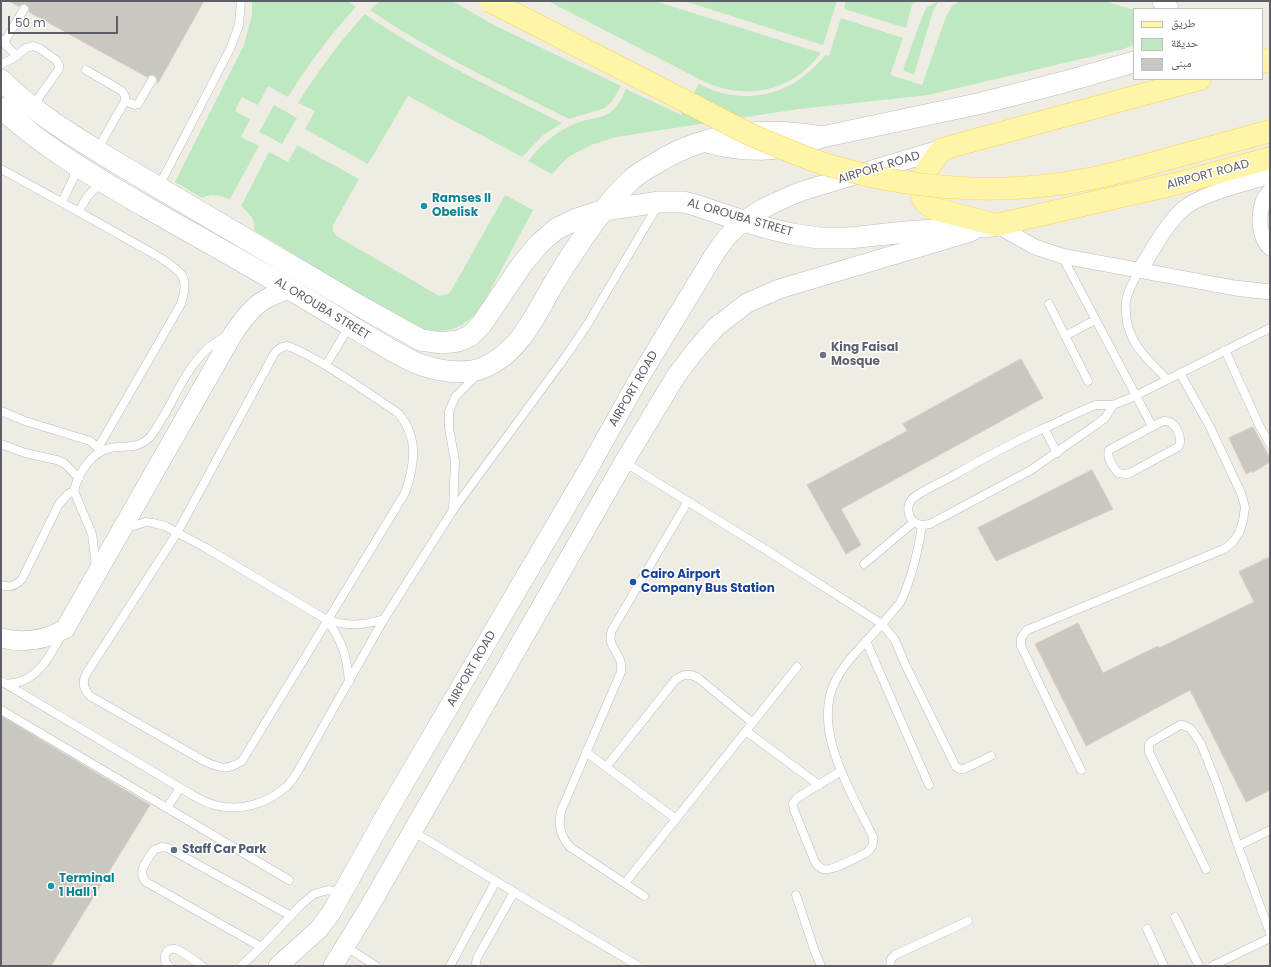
<!DOCTYPE html>
<meta charset="utf-8">
<style>
body{margin:0}
#map{position:relative;width:1271px;height:967px;overflow:hidden;background:#efede3;font-family:Poppins,"Noto Naskh Arabic",sans-serif}
canvas{display:block}
.frame{position:absolute;inset:0;border:2px solid #5b5f65;pointer-events:none}
.legend{position:absolute;left:1133px;top:8px;width:130px;height:72px;box-sizing:border-box;background:#fff;border:1px solid #bdbfc1;margin:0;padding:5px 7px;list-style:none;font-size:12px;color:#5b5f65}
.legend li{display:flex;align-items:center;gap:8px;height:20px}
.legend b{width:20px;border:1px solid #bdbfc1}
.scale{position:absolute;left:8px;top:16px;width:110px;height:18px;box-sizing:border-box;border:2px solid #5b5f65;border-top:0;padding-left:5px;font-size:12px;line-height:14px;white-space:nowrap;color:#5b5f65;-webkit-text-stroke:3px #fff;paint-order:stroke}
</style>
<div id="map">
<canvas width="1271" height="967"></canvas>
<div class="frame"></div>
<ul class="legend">
<li><b style="height:5px;background:#fff5a8"></b>طريق</li>
<li><b style="height:11px;background:#bde8c0"></b>حديقة</li>
<li><b style="height:11px;background:#cac7c0"></b>مبنى</li>
</ul>
<div class="scale">50 m</div>
</div>
<script>
const ctx = document.querySelector('canvas').getContext('2d');
ctx.lineJoin = 'round';
function paint(path, color) { ctx.fillStyle = color; ctx.fill(path, 'evenodd'); }
function trace(path, color, width, dash) { ctx.strokeStyle = color; ctx.lineWidth = width; ctx.lineCap = dash ? 'butt' : 'round'; ctx.setLineDash(dash || []); ctx.stroke(path); }
function write(font, color, halo, rows, align = 'center') {
  ctx.font = font + ' Poppins,sans-serif'; ctx.lineWidth = 3; ctx.setLineDash([]); ctx.textBaseline = 'middle'; ctx.strokeStyle = halo; ctx.fillStyle = color; for (const [text, x, y, turn = 0] of rows) {
    ctx.save(); ctx.translate(x, y); ctx.rotate((+turn || 0) * Math.PI / 180); ctx.textAlign = isNaN(turn) ? turn : align; if (halo) ctx.strokeText(text, 0, 0); ctx.fillText(text, 0, 0); ctx.restore();
  }
}
paint(new Path2D(`
 M252 1H348L356 7C330 35 308 65 288 97L268 86 258 105 242 97 235 111 250 119 241 137 259 146 230 199C220 196 212 192 202 198L175 182 244 45 252 15Z
 M380 1H452L494 25 621 86 612 101 605 108 569 119C501 85 433 53 370 10Z
 M548 1H655L821 53C793 90 750 101 707 83Z
 M684 1H837L823 45Z
 M846 1H917L912 5 906 28 844 9Z
 M939 1 933 11 914 75 903 70 924 12 927 7Z
 M960 1H1105L1134 10V44L1124 49 928 95 799 109 616 137 591 145 568 157 552 174 528 161C542 143 560 128 582 121 593 118 605 118 613 110 619 104 623 96 626 89L681 115 699 84C745 108 794 95 825 55L829 56 841 18 903 38 890 75 922 85 946 17 952 6Z
 M365 14C427 57 495 89 562 123L542 136 522 157 408 96 368 164 305 129 315 111 298 103C318 71 340 41 365 14Z
 M274 105 297 118 282 144 259 132Z
 M297 145 359 179 333 225V230L335 235 439 296 448 294 451 291 505 195 533 210 482 306C465 330 443 336 415 327L254 230C256 218 248 213 241 206L269 152 288 162Z`), '#bde8c0');
const building = new Path2D(`
 M9 1H204L158 83 157 82V78L154 75H150L147 77 29 12V7L26 4H22L19 6Z
 M1021 359 1043 398 841 509 861 545 846 554 807 485 907 431 903 424Z
 M1253 427 1270 458V462L1252 473V471L1246 474 1229 438Z
 M1092 470 1113 509 996 561 978 528Z
 M1270 557V790L1246 802 1190 690 1086 746 1035 644 1078 623 1103 673 1158 646 1159 648 1254 602 1239 572Z
 M1 716 150 805 51 966H1Z`);
paint(building, '#cac7c0');
trace(building, '#d4cfc1', 1);
const service = new Path2D(`
 M1 40 17 56
 M4 43 24 9
 M1 64 12 59 26 48 33 46 39 48 56 60 59 65V69L39 97 35 109
 M86 70 122 91 125 96V101L97 150
 M125 101 135 105 138 104 152 80
 M1 169C43 192 85 215 127 239 143 248 168 260 181 274 187 282 184 295 181 304L98 448
 M159 186 230 49 239 25 241 1
 M62 202 74 177V166
 M79 211C85 200 90 189 103 185
 M1062 256 1152 426
 M1140 270C1134 280 1128 290 1126 301 1125 305 1126 309 1126 313 1127 342 1148 360 1167 379
 M1049 304 1088 381
 M1065 336 1095 320
 M287 346C300 350 313 358 325 365 350 380 374 397 398 413 419 437 415 464 405 493L242 761C227 771 219 768 204 761L90 696C83 689 82 682 86 674L177 533 274 354C277 349 281 347 287 346Z
 M1225 350 1259 425 1270 444
 M326 365 350 325
 M1096 405H1113L1105 418 1097 424 1031 470 930 524C924 525 918 526 913 521 908 516 906 506 912 499 920 492 939 483 949 478 979 461 1009 444 1040 430 1059 422 1077 412 1096 405Z
 M1113 405 1135 396 1270 328
 M1 411 25 421 90 441 98 448 100 451
 M1164 421C1167 421 1169 421 1171 423 1178 427 1183 441 1178 447L1130 473 1126 474 1118 473C1113 467 1106 458 1109 450L1161 422Z
 M1044 428 1057 453
 M1 444 25 453 57 460 64 463 79 478
 M624 462 771 553 882 624 895 640 905 664 956 767 960 769H964L991 756
 M453 509 455 461 449 428V412L455 397 478 374
 M127 528 146 522 153 523 165 526 206 548 327 620C348 626 363 626 384 619
 M864 564 914 522
 M96 566 92 534 74 491C78 474 91 452 110 448 125 445 137 450 150 437 156 430 160 421 165 414 181 385 195 350 227 336
 M1 585C10 588 16 586 22 579L59 504 68 494 74 491
 M327 620C342 641 347 656 349 682
 M866 641 929 785
 M1 681 194 796C200 799 207 803 214 805 240 812 267 804 287 786 291 782 295 776 298 771L384 619 453 510 566 356 587 325 658 205
 M6 684C11 683 17 683 22 681 42 673 52 652 62 634
 M1 710 289 880
 M746 731 819 785
 M586 752 676 819
 M606 767 676 679C684 674 690 673 698 678L753 723
 M1081 770 1021 646V638L1027 630 1224 549 1232 543 1239 533 1243 521 1245 507 1241 493 1210 427 1180 373
 M841 771 797 798 793 803 794 810 815 862C817 865 820 868 823 869 832 872 856 857 866 853 872 849 874 844 873 837 852 793 810 728 836 680 847 659 866 642 882 624 888 617 894 610 900 603 912 578 918 552 922 525
 M167 808 180 788
 M412 831 638 966
 M1238 846 1270 830
 M1206 869 1149 752V745L1151 742 1180 725H1183L1191 729 1201 744 1217 784 1238 846 1270 933
 M625 883 797 667
 M796 895 815 952 821 966
 M644 896 570 847C560 835 558 826 561 811L621 672C624 652 605 648 612 630L688 501
 M1175 917 1199 966
 M1147 929 1164 966
 M345 946 376 966
 M261 947 146 882C136 872 148 859 154 850L162 847 168 848 291 916
 M169 966C161 960 165 947 175 949 183 951 195 961 202 966
 M241 966 261 947 302 904 314 894 328 890 342 893
 M450 966 496 881
 M477 966 476 963 477 958 514 892
 M890 966 891 959 895 955 968 921
 M1212 966 1270 938`);
const minor = new Path2D(`
 M1270 191C1268 194 1266 196 1264 199 1258 214 1258 237 1270 248
 M996 225 1035 247 1062 256 1235 288 1270 292
 M1140 270C1153 250 1164 227 1182 210 1199 194 1247 183 1270 176`);
const tertiary = new Path2D(`
 M1 638C24 644 45 640 65 629L233 334C251 308 258 299 290 289
 M278 966 319 929 331 913 389 809 589 468 638 380 714 255C719 248 723 241 729 235 749 213 775 202 802 191L942 149
 M333 966 368 909 624 462 664 396 676 376 695 351 716 327 747 303 779 289 971 232`);
const secondary = new Path2D(`
 M1163 1 1168 9
 M1 80C34 113 78 139 117 163L365 309 421 340 442 343 458 341 470 336 481 325 523 263 539 244 556 229 577 219 604 210 660 202H683L692 204 743 221 771 229 792 234 818 238H849L906 232 992 226
 M1 108C44 148 96 178 146 207 193 234 240 260 286 287 312 302 338 318 364 334 381 344 398 355 416 363 437 371 465 376 485 367 521 351 535 315 554 283 575 248 602 207 632 179 638 174 646 169 653 165 704 132 764 127 822 137
 M710 143C751 153 782 151 822 137L982 103 1064 82 1134 62`);
const primary = new Path2D(`
 M1262 62 1270 60
 M1200 79 942 149C928 167 906 195 935 209L996 225 1179 183 1270 158`);
trace(service, '#b8bbc0', 9);
trace(minor, '#b8bbc0', 16);
trace(tertiary, '#b8bbc0', 20);
trace(secondary, '#b8bcc2', 22);
trace(primary, '#fbd44f', 23);
trace(service, '#fff', 8);
trace(minor, '#fff', 15);
trace(tertiary, '#fff', 19);
trace(secondary, '#fff', 21);
trace(primary, '#fff5a8', 22);
const primaryBridge = new Path2D(`
 M490 1 749 134C776 145 803 158 831 166 914 190 1004 196 1089 179 1115 174 1142 166 1168 159 1202 150 1236 140 1270 131`);
trace(primaryBridge, '#fbd44f', 23, []);
trace(primaryBridge, '#fff5a8', 22);
for (const [x, y, r, color] of [
 [424,206,4,"#0f9aa8"],
 [823,355,4,"#6b7280"],
 [633,582,4,"#1a4fb4"],
 [174,850,4,"#5c6f8a"],
 [51,886,4,"#0f9aa8"]
]) { const dot = new Path2D(); dot.arc(x, y, r, 0, 2 * Math.PI); ctx.fillStyle = color; ctx.fill(dot); trace(dot, '#fff', 1.5); }
write('12px', '#5b5f65', '#fff', [
 ["AIRPORT ROAD",879,168,-17],
 ["AIRPORT ROAD",1208,175,-15],
 ["AL OROUBA STREET",740,218,16],
 ["AL OROUBA STREET",322,309,31],
 ["AIRPORT ROAD",634,389,-60],
 ["AIRPORT ROAD",472,669,-60]
]);
write('bold 12px', '#0d838f', '#fff', [
 ["Ramses II",432,199],
 ["Obelisk",432,213],
 ["Terminal",59,879],
 ["1 Hall 1",59,893]
], 'left');
write('bold 12px', '#5b616d', '#fff', [
 ["King Faisal",831,348],
 ["Mosque",831,362]
], 'left');
write('bold 12px', '#164399', '#fff', [
 ["Cairo Airport",641,575],
 ["Company Bus Station",641,589]
], 'left');
write('bold 12px', '#4e5e75', '#fff', [
 ["Staff Car Park",182,850]
], 'left');
</script>
